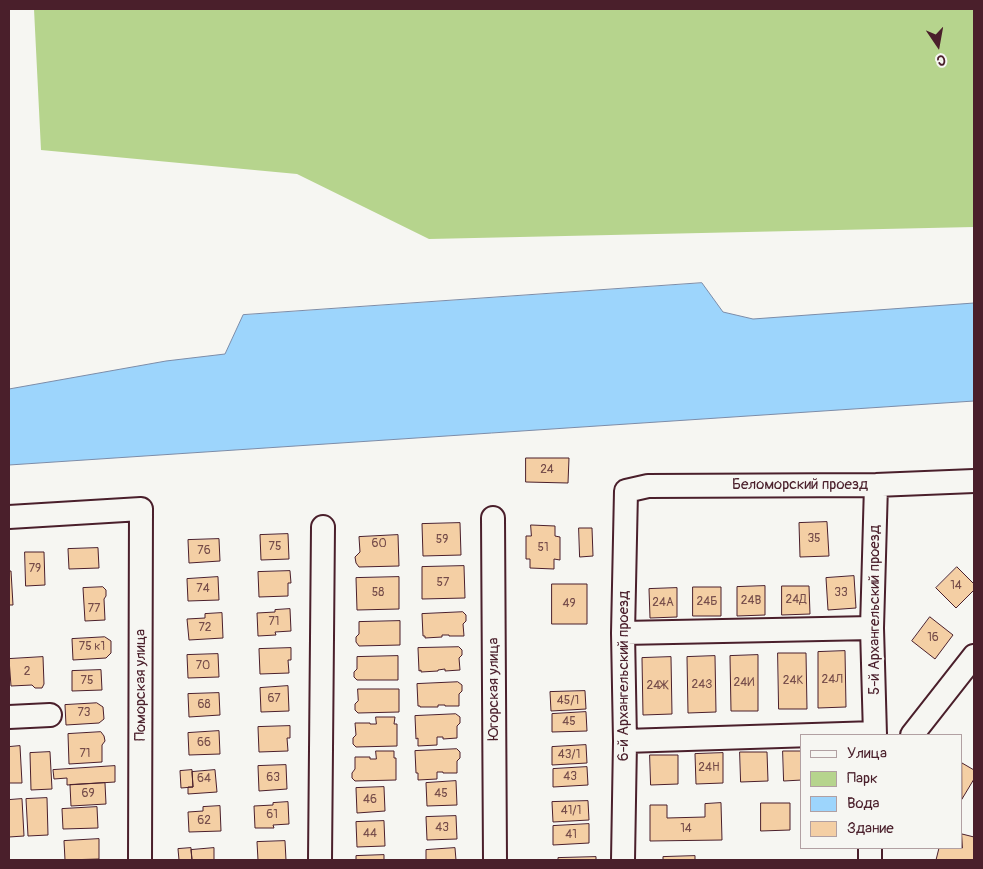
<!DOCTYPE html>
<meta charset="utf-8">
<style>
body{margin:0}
#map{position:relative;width:983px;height:869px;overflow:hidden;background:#f6f6f2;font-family:Pangolin,sans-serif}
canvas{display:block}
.frame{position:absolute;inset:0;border:10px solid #4a1f2b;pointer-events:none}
.legend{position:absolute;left:800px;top:734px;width:162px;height:115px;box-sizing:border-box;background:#f6f6f2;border:1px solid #b1a0a2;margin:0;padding:6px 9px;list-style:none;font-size:15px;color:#4a1f2b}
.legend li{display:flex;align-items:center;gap:10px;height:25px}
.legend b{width:25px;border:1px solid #b1a0a2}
.north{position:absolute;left:913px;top:20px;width:50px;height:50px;-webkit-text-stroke:4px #f6f6f2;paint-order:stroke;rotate:168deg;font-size:14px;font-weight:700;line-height:20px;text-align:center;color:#4a1f2b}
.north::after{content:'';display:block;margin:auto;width:18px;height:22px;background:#4a1f2b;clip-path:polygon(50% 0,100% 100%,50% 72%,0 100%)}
</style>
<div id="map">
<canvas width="983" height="869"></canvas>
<div class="frame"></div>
<ul class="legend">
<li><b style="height:6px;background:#f6f6f2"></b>Улица</li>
<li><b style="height:14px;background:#b6d48d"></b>Парк</li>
<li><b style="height:14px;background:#9dd5fc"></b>Вода</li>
<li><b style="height:14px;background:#f4cfa4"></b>Здание</li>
</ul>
<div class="north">С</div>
</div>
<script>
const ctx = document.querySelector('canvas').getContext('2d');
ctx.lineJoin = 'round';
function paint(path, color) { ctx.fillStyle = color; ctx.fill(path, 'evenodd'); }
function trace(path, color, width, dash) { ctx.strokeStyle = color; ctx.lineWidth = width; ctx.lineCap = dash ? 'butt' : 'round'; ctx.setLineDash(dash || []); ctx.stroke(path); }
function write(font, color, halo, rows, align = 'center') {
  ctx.font = font + ' Pangolin,sans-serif'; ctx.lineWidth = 4.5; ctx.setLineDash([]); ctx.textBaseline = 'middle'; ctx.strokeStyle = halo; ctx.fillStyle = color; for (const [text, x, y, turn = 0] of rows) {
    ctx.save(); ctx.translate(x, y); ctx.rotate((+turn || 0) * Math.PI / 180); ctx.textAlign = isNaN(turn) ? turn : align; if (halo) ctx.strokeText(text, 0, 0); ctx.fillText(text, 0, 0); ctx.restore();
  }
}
paint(new Path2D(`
 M34 9H974V227L429 239 297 174 41 150Z`), '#b6d48d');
const water = new Path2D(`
 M702 283 723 312 753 319 974 303V401L9 465V389L166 361 225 354 243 315Z`);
paint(water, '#9dd5fc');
trace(water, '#7c8ca8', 1);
const building = new Path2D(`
 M526 458H569L568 483 526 482Z
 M827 522 829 556 800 557 799 523Z
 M460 523 461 555 423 556 422 524Z
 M531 525 555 526V536L560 537V560L554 559V569L530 568V559H526V536H531Z
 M579 528H592L593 556 580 557Z
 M288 534 289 559 261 560 260 535Z
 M398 535 399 566 359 567 356 563 355 557 360 552 359 537Z
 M219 539 220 561 189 563 188 540Z
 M98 548 99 568 69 569 68 549Z
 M25 552H44L45 585 26 586Z
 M464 566 465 598 422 599V567Z
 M957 567 974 584V590L956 608 936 588Z
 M9 571H11L13 605H9Z
 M290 571 291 583H288V596L259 597 258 572Z
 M854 576 856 608 828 610 826 578Z
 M218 577 219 600 188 601 187 579Z
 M399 577V609L357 610 356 578Z
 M552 584H587V624H552Z
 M765 586V615L737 616V587Z
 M782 586H809L810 614 782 615Z
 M103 587 106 590V596L104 599 105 620 85 621 83 588Z
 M693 587H721V616H693Z
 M677 588V617L650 618 649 589Z
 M290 609 291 631 275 632 276 635 258 636 257 613 275 612V610Z
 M463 612 466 615V621L463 624 464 636H449V635H442V637L425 638V636H423L422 614Z
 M222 613 223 638 189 640 187 619 205 618V614Z
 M930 617 953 635 935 659 912 641Z
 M400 621V645L359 646 356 642V637L359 634V622Z
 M105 637 111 641V653L106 658 73 660 72 639Z
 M459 647 462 650V655L459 658 460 670 445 671V669L438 670V671L421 672V670L419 671 418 648Z
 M291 648V660H288L289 673 260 674 259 649Z
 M845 651 846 707 818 708V652Z
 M778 653H806L807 709H779Z
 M218 654 219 677 188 678 187 655Z
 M758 655V711H731L730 656Z
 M398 656V680H357L354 677V672L357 669V657Z
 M715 656 716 712 688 713 687 657Z
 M43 657 44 684 42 688H35L32 685 11 686 9 659Z
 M671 657 672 714 643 715 642 658Z
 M101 670 102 690 72 691V671Z
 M458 682 462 685V691L459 694V706H445V705H438V707H420V706H418L417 684Z
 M288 686 289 711 261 712 260 688Z
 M358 689H399V712L358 713 355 710V704L358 701Z
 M585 691 586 709 551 711 550 692Z
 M219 693 220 715 189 717 188 694Z
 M97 703 103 707 104 719 99 723 66 725 65 705Z
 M586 712 587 731 552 732V714Z
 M456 714 460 717V723L457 726V738L443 739V737H437V745L418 746V738L416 739 415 716Z
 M376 717H395L394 724H397V746L356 747 353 744V738L356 735 355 723H370V724H376Z
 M290 726V738H287L288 751 259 752 258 727Z
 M219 731 220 754 189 755 188 733Z
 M101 732 104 736 105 741 102 745V762L69 764 68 734Z
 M586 745 587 763 552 765V747Z
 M20 746 22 783H9V747Z
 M457 749 460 752V758L457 761V773H443V772H437V779L418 780V773H416L415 751Z
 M376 751H394V758H396V780L355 781 352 778V773L355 769V757H370V759H376Z
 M783 751H802V780L784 781Z
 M50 752 52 789 31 790 30 753Z
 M740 752H767L768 781 741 782Z
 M723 753V783L696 784 695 754Z
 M650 755H678V784L651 785Z
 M962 763 974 770V779L962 799Z
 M286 765 287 789 259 791 258 766Z
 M115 766V782L67 785V778L54 779 53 770Z
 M587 767 588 785 553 787V769Z
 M192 770 193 787 181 788 180 771Z
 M215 770 217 792 188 794V787H193L192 772Z
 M456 781 457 805 427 806 426 783Z
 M105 783 106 804 71 806 70 785Z
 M384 787 385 811 357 813 356 788Z
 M47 798 48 835 28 836 26 799Z
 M22 799 24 836 9 837V800Z
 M588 801 589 820 553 822 552 802Z
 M288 802 289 824 273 825 274 828H255L254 806 273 805V803Z
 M721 803 722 840 650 841V805H667V818L705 817V804Z
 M761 803H790V830L761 831Z
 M220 806 221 831 189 832 188 812 203 811V807Z
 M97 807 98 828 63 829 62 809Z
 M456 816 457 839 427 840 426 817Z
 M384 821 385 846 357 847 356 822Z
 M589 824V843L553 845V826Z
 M962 834 974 837V860H936L939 848H962Z
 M99 839V859L65 860 64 841Z
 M285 841 286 860H258L257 842Z
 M191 848 192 860H179L178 849Z
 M214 848V860H192L191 850Z
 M455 848 456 860H426V850Z
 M384 855V860H356V856Z
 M695 856V860H663V857Z
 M596 857V860H558V858Z`);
paint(building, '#f4cfa4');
trace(building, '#4a1f2b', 1);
const street = new Path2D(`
 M9 517 141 509 140 860
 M493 518 495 860
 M623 633 872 628
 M9 717 50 715
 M875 735 872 628 876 485
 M912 735 974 656
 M625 741 875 733
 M870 848V860
 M320 860 323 527
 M623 860 625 741 623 633 626 491 648 486 876 485 974 481`);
trace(street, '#4a1f2b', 26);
trace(street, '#f6f6f2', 22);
write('12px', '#744b49', null, [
 ["24",547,470],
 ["35",814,539],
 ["59",442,540],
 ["60",379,544],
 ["75",275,547],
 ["51",543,548],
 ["76",204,551],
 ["79",35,569],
 ["57",443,583],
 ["14",956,586],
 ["74",203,589],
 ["58",378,593],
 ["33",841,593],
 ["24Д",796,600],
 ["24В",751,601],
 ["24Б",707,602],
 ["24А",663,603],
 ["49",569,604],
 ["77",94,609],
 ["71",274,622],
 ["72",205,628],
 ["16",933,638],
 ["75 к1",92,647],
 ["70",203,666],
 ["2",27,672],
 ["24Л",832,680],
 ["75",87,681],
 ["24К",793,681],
 ["24И",744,683],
 ["24З",702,685],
 ["24Ж",657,686],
 ["67",274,699],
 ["45/1",568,701],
 ["68",204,705],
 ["73",84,713],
 ["45",569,722],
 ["66",204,743],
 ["71",85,754],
 ["43/1",569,755],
 ["24Н",709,768],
 ["43",570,777],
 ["63",273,778],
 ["64",204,779],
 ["69",88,794],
 ["45",441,794],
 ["46",370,800],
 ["41/1",571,811],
 ["61",272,815],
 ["62",204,821],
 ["43",442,828],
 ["14",686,829],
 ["44",370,834],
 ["41",571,835]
]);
write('15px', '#4a1f2b', '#f6f6f2', [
 ["Беломорский проезд",800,485],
 ["5-й Архангельский проезд",875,610,-90],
 ["6-й Архангельский проезд",624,676,-90],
 ["Поморская улица",141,685,-90],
 ["Югорская улица",494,689,-90]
]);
</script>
